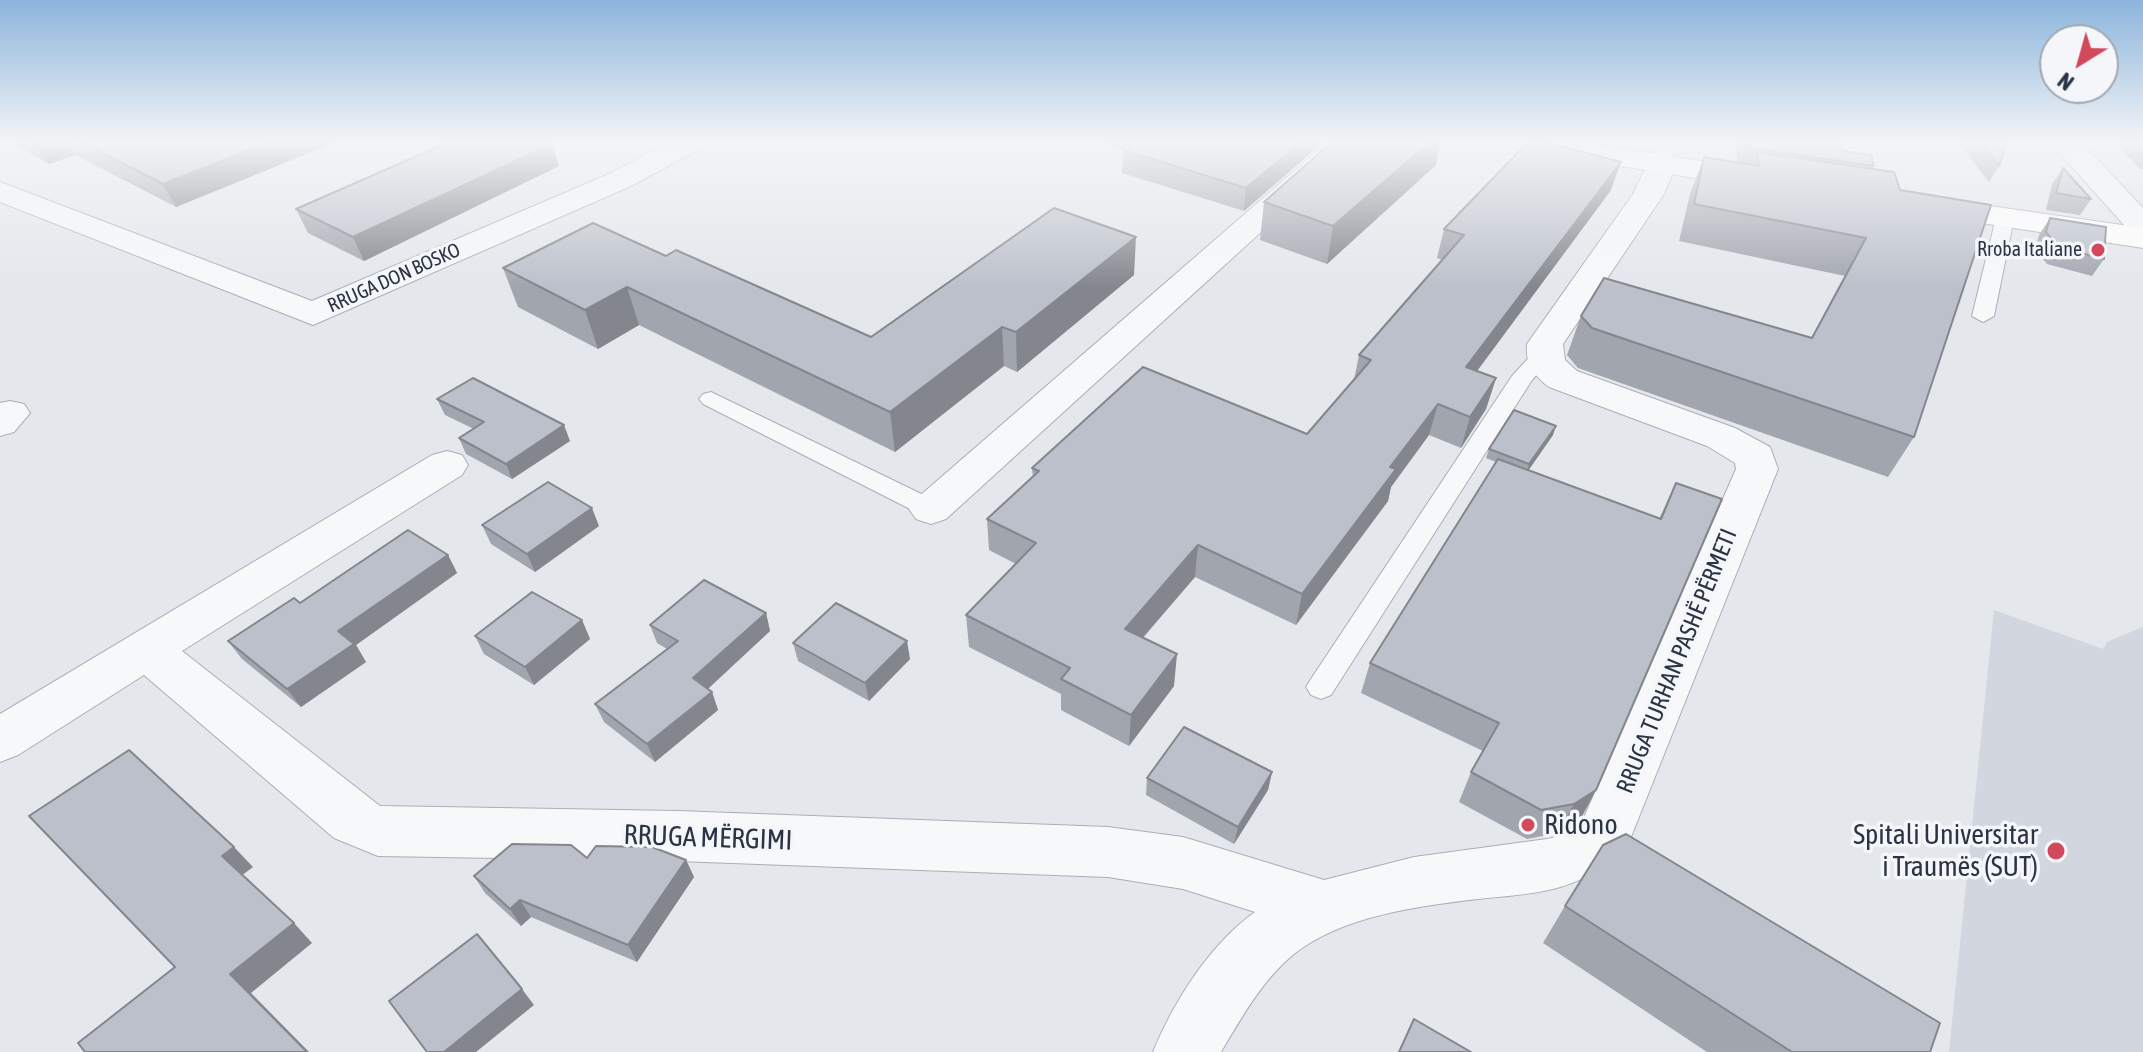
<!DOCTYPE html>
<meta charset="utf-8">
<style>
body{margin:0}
#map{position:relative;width:2143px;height:1052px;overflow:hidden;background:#e4e7ec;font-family:"Asap Condensed",sans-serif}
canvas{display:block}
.north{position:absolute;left:2039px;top:24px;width:80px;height:80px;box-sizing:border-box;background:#f4f6f9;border:2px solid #a4a8b1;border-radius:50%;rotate:217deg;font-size:22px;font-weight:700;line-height:32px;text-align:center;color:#2b3445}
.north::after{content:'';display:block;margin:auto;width:28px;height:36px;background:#d1495b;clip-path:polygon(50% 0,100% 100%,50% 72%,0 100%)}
</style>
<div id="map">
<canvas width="2143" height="1052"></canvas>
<div class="north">N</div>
</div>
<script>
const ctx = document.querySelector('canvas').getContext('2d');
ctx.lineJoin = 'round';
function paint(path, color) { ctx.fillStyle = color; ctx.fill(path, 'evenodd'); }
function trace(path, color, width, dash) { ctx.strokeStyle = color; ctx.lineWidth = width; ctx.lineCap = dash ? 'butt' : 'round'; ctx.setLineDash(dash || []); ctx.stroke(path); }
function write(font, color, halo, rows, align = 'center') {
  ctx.font = font + ' "Asap Condensed",sans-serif'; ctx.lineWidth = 7; ctx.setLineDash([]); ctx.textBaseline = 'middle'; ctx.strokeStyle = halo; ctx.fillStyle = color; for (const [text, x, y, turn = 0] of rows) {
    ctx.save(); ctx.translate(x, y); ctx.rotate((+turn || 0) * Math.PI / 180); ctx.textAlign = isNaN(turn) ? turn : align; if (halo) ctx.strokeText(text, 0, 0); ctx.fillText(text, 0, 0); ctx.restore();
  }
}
paint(new Path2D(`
 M1994 610 2103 649 2107 642 2143 627V1052H1949Z`), '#d2d6de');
const service = new Path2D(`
 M1658 141H1676L1668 167 1662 168 1653 163Z
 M2005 212 2014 218 1994 316 1983 322 1972 316 1996 218Z
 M1544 348 1555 355 1532 380 1331 695 1321 699 1311 695 1306 687 1311 679 1512 376 1536 350Z
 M711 392 940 503 944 509 940 515 931 518 922 515 703 404 699 399 703 394Z`);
const minor = new Path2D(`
 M671 141H708L703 147 631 186 313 325 0 202V182L312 301 609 174Z
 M1329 141H1361L946 519 931 524 916 519 909 509 916 499Z
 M2049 141H2080L2143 208V237L2132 234Z
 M1662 154 1673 157 1677 163 1664 194 1563 344 1565 360 1577 371 1735 428 1770 447 1778 469 1623 857C1602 870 1581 881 1557 888 1531 895 1505 896 1478 899 1418 906 1342 916 1294 954 1262 980 1242 1017 1221 1052H1153C1174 1001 1210 944 1255 912L1183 889 1108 877 678 861 378 856 334 838 144 675 18 755 0 762V714L432 455 447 451 462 455 468 465 462 475 182 651 380 806 678 811 1108 827 1183 837 1324 880 1414 857 1547 839 1559 836 1582 822 1736 469 1735 463 1707 446 1549 387C1534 376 1525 363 1527 344L1633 194 1651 157Z
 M10 401 24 404 30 413 14 432 0 436V403Z`);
const secondary = new Path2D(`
 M1507 141H1576L1757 170 1768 173 1772 179 1768 185 1757 188 1522 150 1512 147Z
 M1928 197 2143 228V248L1917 213 1912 206 1917 199Z`);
trace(service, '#a9aeb7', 2);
trace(minor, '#a9aeb7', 2);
trace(secondary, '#a9aeb7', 2);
paint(service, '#f7f8fa');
paint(minor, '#f7f8fa');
paint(secondary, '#fff');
paint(new Path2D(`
 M8 141H338L176 207 75 155 49 164Z
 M1103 141H1320L1319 146 1244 211 1122 173 1123 150 1103 144Z
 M1735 141H1841L1843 151 1874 166 1873 169 1914 437 1888 477 1578 368 1567 355 1581 316 1812 338 1845 276 1679 241 1690 194 1704 157 1738 163Z
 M1957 141H2007L1999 166 1989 182Z
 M2113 141H2143V169H2140Z
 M1436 165 1327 264 1260 240 1264 202Z
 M559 166 364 261 308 233 296 209Z
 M2063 168 2091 199 2080 215 2046 210 2052 184Z
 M1611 190 1477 371 1496 378 1486 409 1461 448 1429 435 1391 487 1388 501 1296 625 1195 577 1143 638 1174 686 1129 746 1061 710V694L969 647 966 615 1016 564 989 550 987 519 1033 477 1032 468 1307 434 1354 380 1359 355 1443 260 1437 258 1444 229Z
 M2050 218 2104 259 2092 276 2047 264 2035 249 2039 235Z
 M666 256 871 337 1134 275 1017 372 1004 366 895 452 639 325 598 349 518 307 503 268Z
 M437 399 570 441 512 479 466 454 459 438 474 429 445 415Z
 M1553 435 1528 470 1659 519 1676 483 1596 790 1580 820 1558 833 1527 839 1459 802 1471 772 1483 751 1361 693 1370 663 1496 462 1486 458 1489 449Z
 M482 525 599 526 535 572 491 544Z
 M448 555 457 573 356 645 366 662 301 707 242 659 228 641 300 603Z
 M766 613 770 631 708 689 712 692 718 710 655 762 604 722 595 704 667 649 657 643 650 625Z
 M582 620 590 639 534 685 484 654 475 636Z
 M793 643 910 659 869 701 798 661Z
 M1272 772 1268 790 1234 844 1146 795 1147 778Z
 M587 858 686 860 694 877 637 962 531 917 521 926 485 893 474 876Z
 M1565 906 1930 1052H1707L1543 943Z`), '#a1a5ae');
paint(new Path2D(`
 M36 141H67L75 155 49 164 34 142Z
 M271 141H338L176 207 163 184Z
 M1302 141H1320L1319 146 1244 211 1246 188Z
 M1431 141H1441L1436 165 1327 264 1333 226Z
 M552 144 559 166 364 261 353 237Z
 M1621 162 1611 190 1457 398 1466 367Z
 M1136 237 1134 275 1017 372 1016 332Z
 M627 287 639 325 598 349 585 310Z
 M1002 327 1004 366 895 452 890 412Z
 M1496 378 1486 409 1461 448 1470 417Z
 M1438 404 1429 435 1391 487 1388 501 1296 625 1302 594 1390 467Z
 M564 425 570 441 512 479 506 464Z
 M1556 426 1553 435 1526 474 1529 464Z
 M592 508 599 526 535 572 527 554Z
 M1198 545 1195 577 1123 660 1125 629Z
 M448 555 457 573 356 645 366 662 301 707 287 689 338 631Z
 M766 613 770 631 700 696 693 678Z
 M582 620 590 639 534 685 525 667Z
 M907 641 910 659 869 701 865 683Z
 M1177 654 1174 686 1129 746 1131 715Z
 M712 692 718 710 655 762 647 744Z
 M1272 772 1268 790 1234 844 1238 827Z
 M1596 790 1580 820 1558 833 1574 804Z
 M234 847 253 867 241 876 222 856Z
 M686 860 694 877 637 962 628 945Z
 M520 900 531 917 521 926 510 909Z
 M294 923 312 943 251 993 309 1052H307L230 974Z
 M522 989 534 1005 476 1052H444Z`), '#83868d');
const building = new Path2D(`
 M79 141H271L163 184Z
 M451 141H544L552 144 353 237 296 209Z
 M1135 141H1302L1246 188 1123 150Z
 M1333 141H1431L1333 226 1264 202Z
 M1529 141H1542L1621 162 1466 367 1496 378 1470 417 1438 404 1390 467 1396 469 1302 594 1198 545 1125 629 1177 654 1131 715 1061 679 1070 668 966 615 1036 543 987 519 1039 471 1032 468 1143 367 1307 434 1371 360 1359 355 1464 235 1444 229Z
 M1743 141H1841L1843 151 1871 155 1874 166 1744 147Z
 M1979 141H2007L1999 166Z
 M1757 152 1894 172 1900 190 1991 205 1914 437 1592 328 1581 316 1604 278 1812 338 1866 238 1694 204 1704 157 1759 166Z
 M2063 168 2091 199 2056 193Z
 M1054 208 1136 237 1016 332 1002 327 890 412 627 287 585 310 503 268 593 223 666 256 676 250 871 337Z
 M2050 218 2106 227 2104 259 2058 247 2046 232Z
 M473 378 564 425 506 464 459 438 484 422 437 399Z
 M1514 410 1556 426 1529 464 1489 449Z
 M1498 459 1661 519 1676 483 1722 499 1596 790 1574 804 1541 810 1471 772 1499 723 1370 663Z
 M548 482 592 508 527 554 482 525Z
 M408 530 448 555 338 631 354 644 287 689 228 641 294 598 300 603Z
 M704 580 766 613 693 678 712 692 647 744 595 704 678 641 650 625Z
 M532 592 582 620 525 667 475 636Z
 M836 603 907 641 865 683 793 643Z
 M1184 727 1272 772 1238 827 1147 778Z
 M129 750 234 847 222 856 294 923 230 974 307 1052H85L78 1043 175 967 29 816Z
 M1626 834 1940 1023 1930 1052H1792L1565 906 1603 845Z
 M512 844 571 845 587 858 596 846 652 847 686 860 628 945 520 900 510 909 474 876Z
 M477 934 522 989 444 1052H427L389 1001Z
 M1414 1019 1471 1052H1399Z`);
paint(building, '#bbc0ca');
trace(building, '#83868d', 2);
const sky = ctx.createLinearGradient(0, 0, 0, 288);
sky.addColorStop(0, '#8bb4dd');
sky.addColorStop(0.49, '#f3f4f6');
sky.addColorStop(1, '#f3f4f600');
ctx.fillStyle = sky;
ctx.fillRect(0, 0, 2143, 288);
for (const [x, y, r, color] of [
 [2098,250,8,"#d1495b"],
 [1528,825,8,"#d1495b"],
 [2056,851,10,"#d1495b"]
]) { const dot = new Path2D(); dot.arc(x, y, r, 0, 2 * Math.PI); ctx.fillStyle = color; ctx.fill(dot); trace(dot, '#f4f6f9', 3); }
write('20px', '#2b3445', '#f4f6f9', [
 ["Rroba Italiane",2082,250]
], 'right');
write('20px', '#2b3445', '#f4f6f9', [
 ["RRUGA DON BOSKO",394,278,-24]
]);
write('24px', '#2b3445', '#f4f6f9', [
 ["RRUGA TURHAN PASHË PËRMETI",1677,661,-68]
]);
write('28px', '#2b3445', '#f4f6f9', [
 ["Ridono",1544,825],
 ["Spitali Universitar",2038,835,"right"],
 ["i Traumës (SUT)",2038,867,"right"]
], 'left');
write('28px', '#2b3445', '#f4f6f9', [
 ["RRUGA MËRGIMI",708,838,2]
]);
</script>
